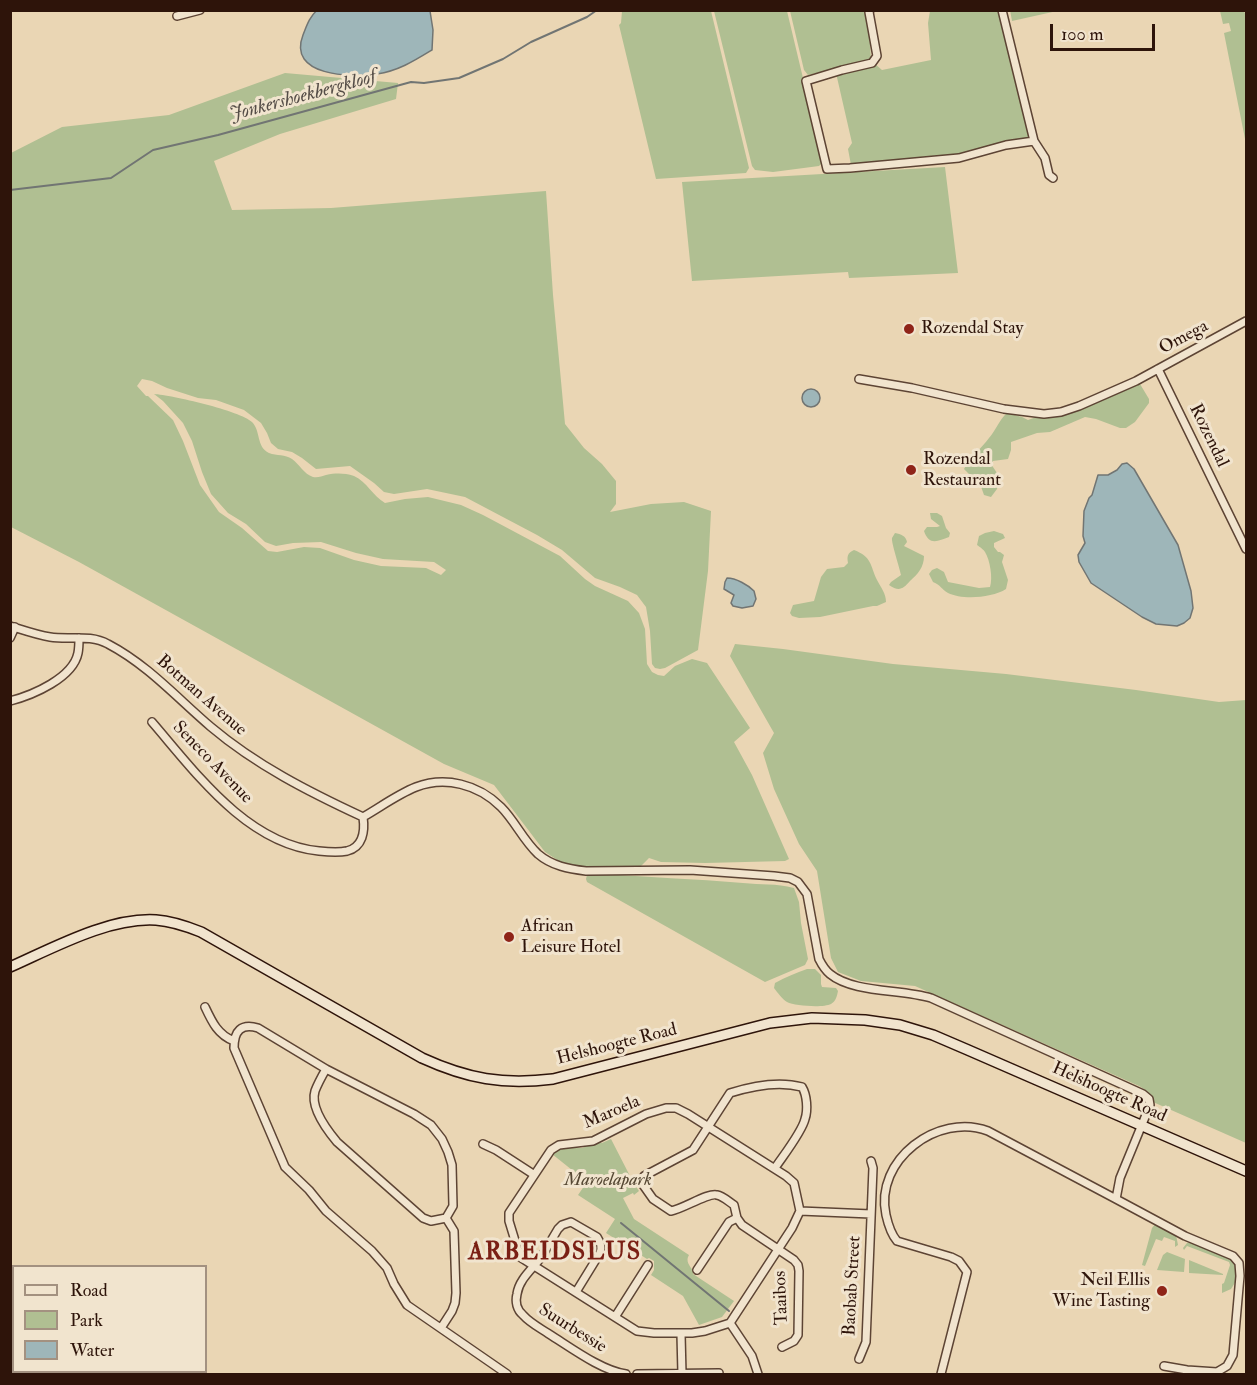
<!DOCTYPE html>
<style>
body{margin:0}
#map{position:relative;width:1257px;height:1385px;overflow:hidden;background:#ead6b4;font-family:"IM FELL Double Pica",serif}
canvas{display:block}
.frame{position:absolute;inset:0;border:12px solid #2e140a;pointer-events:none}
.legend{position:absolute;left:12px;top:1265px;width:195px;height:108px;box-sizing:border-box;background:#f1e4ce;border:2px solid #a39180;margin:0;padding:8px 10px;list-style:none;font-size:18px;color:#2e140a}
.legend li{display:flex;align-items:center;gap:12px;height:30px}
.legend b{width:30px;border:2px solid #a39180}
.scale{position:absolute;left:1050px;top:24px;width:105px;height:27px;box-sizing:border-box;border:3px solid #2e140a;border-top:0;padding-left:8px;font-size:18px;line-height:21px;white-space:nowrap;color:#2e140a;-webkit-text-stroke:4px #f1e4ce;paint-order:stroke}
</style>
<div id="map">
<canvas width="1257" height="1385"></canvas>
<div class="frame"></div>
<ul class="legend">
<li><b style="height:8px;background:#f1e4ce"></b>Road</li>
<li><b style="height:16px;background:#b0bf92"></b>Park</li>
<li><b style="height:16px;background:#9eb6b9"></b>Water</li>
</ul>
<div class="scale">100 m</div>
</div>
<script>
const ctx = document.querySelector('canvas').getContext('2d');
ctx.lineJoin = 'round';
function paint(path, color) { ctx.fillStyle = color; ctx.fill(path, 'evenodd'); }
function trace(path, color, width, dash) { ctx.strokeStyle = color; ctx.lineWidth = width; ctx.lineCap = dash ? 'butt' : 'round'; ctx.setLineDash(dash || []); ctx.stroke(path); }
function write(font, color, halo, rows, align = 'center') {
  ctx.font = font + ' "IM FELL Double Pica",serif'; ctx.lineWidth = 6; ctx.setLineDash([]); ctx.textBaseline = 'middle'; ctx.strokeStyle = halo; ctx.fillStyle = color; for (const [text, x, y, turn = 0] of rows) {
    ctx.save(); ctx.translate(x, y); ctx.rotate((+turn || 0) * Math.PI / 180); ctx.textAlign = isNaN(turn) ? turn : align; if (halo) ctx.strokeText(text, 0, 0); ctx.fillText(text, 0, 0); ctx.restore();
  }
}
paint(new Path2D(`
 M1010 10H1057V11L1012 21Z
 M622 11H711L749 168 746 173 656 179 619 25 621 23Z
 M714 11H787L823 162 819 166 773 172 755 170 752 166Z
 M790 11H868L871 60 808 75 804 70Z
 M930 11H1000L1029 138 953 158 851 165 848 149 852 143 836 73 875 64 882 70 931 60 928 23Z
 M1220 11H1241L1246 13V144L1224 33 1231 31 1229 23 1223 24Z
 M285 73 398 83 396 99 280 134 214 161 232 210 331 208 546 191 553 295 565 424 584 448 602 464 616 481V504L610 512 651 504 684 502 711 511 708 571 698 650 665 668 660 669 655 668 652 664 650 631 646 607 637 595 620 587 595 578 562 550 537 535 465 497 427 489 394 494 384 492 374 483 350 466 316 469 302 458 292 452 278 449 271 443 267 433 261 423 244 410 216 400 198 398 167 388 152 381 142 379 137 386 146 396H148L173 420 183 441 200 485 219 512 242 528 268 551 277 552 304 547 320 548 354 560 381 566 426 568 441 575 446 570 434 562 383 559 356 553 321 542 293 543 276 546 265 542 246 524 228 513 211 494 202 472 192 441 183 423 163 401 154 394C171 395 241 411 252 422 261 431 256 447 269 453 277 456 285 454 292 459 299 464 304 474 313 477 318 478 322 476 326 475 336 473 344 473 354 476 367 482 373 496 385 503L405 499 428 497 461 505 483 515 560 556 585 579 595 586 628 601 639 613 645 629 647 664 652 672 658 675 664 676 675 666 692 659 707 663 750 728 734 742 752 775 789 859 785 861 705 863 661 862 649 858 640 867 595 868 565 865 545 852 494 785 444 764 79 562 11 527V153L62 127 169 115Z
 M945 167 958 273 849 278 848 272 692 281 682 182Z
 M1140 384 1149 399V403L1135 422 1126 428H1120L1096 419 1085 417 1050 432 1037 433 1011 442V450L1008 459 993 461 991 464 999 476 997 489 991 497 984 495 978 478 970 475 964 469C970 457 981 449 989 438 996 430 999 420 1007 413L1022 417 1028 420 1039 416 1052 417 1087 406 1133 385Z
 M930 513H937L942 516 946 528 950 533 949 537C938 541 929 546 924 531L927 527H937L940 526 931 519Z
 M994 531 1003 534 1005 538 994 543V547L998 552H1000L1004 555 1002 562 1008 580 1006 589C992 598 962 600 948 593 941 589 941 585 933 582L929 574 932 570 937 568 944 572 948 582 979 588 990 587C993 578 990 560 985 552 984 550 980 547 977 545L979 536 985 533Z
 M895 533C901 534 906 536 907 542L904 546 924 556C924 567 918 574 910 581 903 589 899 592 889 585L891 582 901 575C900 569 891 542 892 538 893 536 894 535 895 533Z
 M854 550C872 557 870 565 877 580 881 588 886 593 886 602L877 606H873L820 617 799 618 792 616 790 613 793 605 814 601 821 577 827 569 844 567 848 563C847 557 847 553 854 550Z
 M735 644 783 649 893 664 1006 674 1136 690 1219 702 1246 700V1143L1153 1102C1151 1094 1146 1090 1139 1086L915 986 861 981 838 972 831 958 817 871 799 844 774 789 763 753 774 733 730 656Z
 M600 874C647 877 695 879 743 883 761 885 776 883 794 888L799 902 801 923 808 959 805 965 765 982 587 882 586 879 587 875Z
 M807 969H815L821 975V984L822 987 836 988 838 991C837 996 836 1001 831 1004 823 1008 795 1006 787 1002 782 999 778 993 774 988L775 983C786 977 796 973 807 969Z
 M611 1139 631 1178V1179L639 1191 634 1195 633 1193 623 1198 634 1219 689 1255C685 1261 690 1266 693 1271V1274L734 1301 722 1317 699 1325 683 1296 651 1275 654 1270V1261L649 1258 647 1259 606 1233 615 1219 578 1195 587 1182 552 1154 561 1148H582L599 1142 602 1143Z
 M1156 1223 1176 1235 1178 1245 1175 1247V1241L1164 1237 1162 1241 1156 1239 1145 1266 1142 1265 1152 1228Z
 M1187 1243H1191L1231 1258 1237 1264 1236 1281 1231 1289 1222 1293V1284L1224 1283 1230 1265 1229 1262 1187 1246 1184 1250 1183 1248Z
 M1167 1252 1185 1259 1184 1272 1157 1270 1163 1255Z
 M1189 1260 1223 1274V1275L1189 1273Z
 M11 1312 13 1318 14 1372H42L44 1374H11Z`), '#b0bf92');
const water = new Path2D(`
 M317 10 430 11 433 30 432 50C414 61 398 71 377 74 351 78 287 76 303 35 307 25 309 18 317 10Z
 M802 398a9 9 0 1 1 18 0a9 9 0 1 1-18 0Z
 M1127 463 1134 469 1178 545 1191 591 1193 608 1190 618 1184 623 1177 626 1156 624 1142 617 1091 583 1079 562 1078 555 1085 543 1083 536 1084 511 1089 498 1092 495 1098 475H1108L1117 470 1122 464Z
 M727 578C736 578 748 585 754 591L756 599 753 606 742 608 733 606 731 603 734 595 724 589 725 582Z`);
paint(water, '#9eb6b9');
trace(water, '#717573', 1.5);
trace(new Path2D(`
 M10 190 111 178 153 150 218 135 411 82 424 83 459 78 503 59 531 42 587 17 597 10
 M621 1223 729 1311`), '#717573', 2);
const minor = new Path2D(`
 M870 10 869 12 877 56 872 63 842 70 806 81 827 169 850 168 959 158 1006 145 1034 141
 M1002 10 1034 141 1045 158 1049 175 1053 178
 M177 16 200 10
 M1158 369 1246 549
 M859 379 912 388 1004 409 1044 414 1061 412 1079 406 1136 381 1246 321
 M10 626C23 630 37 635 50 637 70 640 90 634 108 644 148 665 177 698 211 727 256 765 309 792 363 817
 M10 638 15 627
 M10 701C33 695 73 678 78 653 79 648 79 643 79 638
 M152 722C196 773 247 844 319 851 328 852 338 853 347 851 363 847 365 831 363 817
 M363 817C379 808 398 794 416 787 445 776 478 784 501 807 515 821 523 840 538 854 552 866 569 869 586 871L690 870 774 876 790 878 798 882 807 894 819 959C822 965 825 970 830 974 853 993 901 989 931 998L1143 1094 1149 1099 1150 1105 1120 1178 1116 1199 1185 1236 1233 1256 1239 1263 1240 1276 1233 1355 1227 1366 1217 1372 1187 1370 1164 1366
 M205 1007C212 1022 218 1035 234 1041
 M326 1069 258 1028C241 1023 234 1031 234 1048L285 1167 309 1190 326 1211 372 1251 387 1268 394 1284 407 1305 507 1374
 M326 1069 414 1114 431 1125 442 1139 448 1152 452 1165 453 1206 446 1218 431 1221 423 1218 337 1142C327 1130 310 1107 315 1091 318 1083 322 1076 326 1069Z
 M666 1108H676L688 1114 786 1176 794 1183 800 1211 792 1228 730 1323 705 1331 692 1333H654L637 1331 520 1257 509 1221V1213L551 1150 559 1145 593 1141 646 1114Z
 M483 1144 496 1150 533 1174
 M775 1168C783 1156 802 1132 805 1119 808 1110 807 1095 802 1087 780 1081 752 1086 730 1093L693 1150 644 1176 641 1182 653 1199 671 1211C683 1209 709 1192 717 1195 723 1196 729 1202 734 1205L737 1218 742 1225 794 1260 798 1265 799 1271 798 1335 794 1341 782 1347
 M800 1211 871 1214
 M697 1270 729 1222 737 1218
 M10 1272 14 1274
 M576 1292 600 1253C602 1247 601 1243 597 1237L571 1222 562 1225 558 1229C552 1239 546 1250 539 1260 531 1270 519 1280 517 1294 515 1302 517 1310 523 1315 530 1323 540 1328 549 1334 570 1347 602 1371 626 1374
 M615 1317 648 1265
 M730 1323 752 1356 758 1374
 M441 1328 452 1311 455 1303 456 1293 454 1231 446 1218
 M681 1334 682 1374
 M859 1359 866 1342 873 1168 871 1161
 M79 1372 81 1374
 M637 1374 719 1373
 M941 1374 967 1272 959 1261 951 1257 897 1241C891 1234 888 1224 886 1215 874 1160 938 1112 988 1131L1116 1199`);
const secondary = new Path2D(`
 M10 967C53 948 109 917 156 920 171 921 186 926 201 932L422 1058C468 1079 503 1085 553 1079L770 1023 812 1018 865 1020 900 1025 933 1035 968 1050 1246 1171`);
trace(minor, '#5d4434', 10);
trace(secondary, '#2e140a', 12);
trace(minor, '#f1e4ce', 7);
trace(secondary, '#f1e4ce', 9);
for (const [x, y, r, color] of [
 [909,329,6,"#8f2418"],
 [911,470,6,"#8f2418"],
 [509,937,6,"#8f2418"],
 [1162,1291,6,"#8f2418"]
]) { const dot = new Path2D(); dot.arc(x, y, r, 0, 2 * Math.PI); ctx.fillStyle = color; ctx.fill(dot); trace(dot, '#f1e4ce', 2); }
write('18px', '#2e140a', '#f1e4ce', [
 ["Rozendal Stay",921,329],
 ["Rozendal",923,460],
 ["Restaurant",923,481],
 ["African",521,927],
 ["Leisure Hotel",521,948],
 ["Neil Ellis",1150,1281,"right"],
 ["Wine Tasting",1150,1302,"right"]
], 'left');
write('18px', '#2e140a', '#f1e4ce', [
 ["Omega",1184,338,-28],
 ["Rozendal",1208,436,64],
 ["Botman Avenue",201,696,41],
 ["Seneco Avenue",212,763,46],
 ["Helshoogte Road",617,1045,-14],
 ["Helshoogte Road",1109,1093,24],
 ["Maroela",612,1113,-23],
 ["Baobab Street",853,1286,-87],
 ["Taaibos",782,1298,-92],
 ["Suurbessie",572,1329,32]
]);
write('italic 18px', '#554733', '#f1e4ce', [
 ["Maroelapark",608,1181]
]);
write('italic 20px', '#554d47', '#f1e4ce', [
 ["Jonkershoekbergkloof",303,97,-15]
]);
ctx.letterSpacing = '1.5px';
write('bold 24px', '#7a1f14', '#f1e4ce', [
 ["ARBEIDSLUS",555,1254]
]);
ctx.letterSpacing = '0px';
</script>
